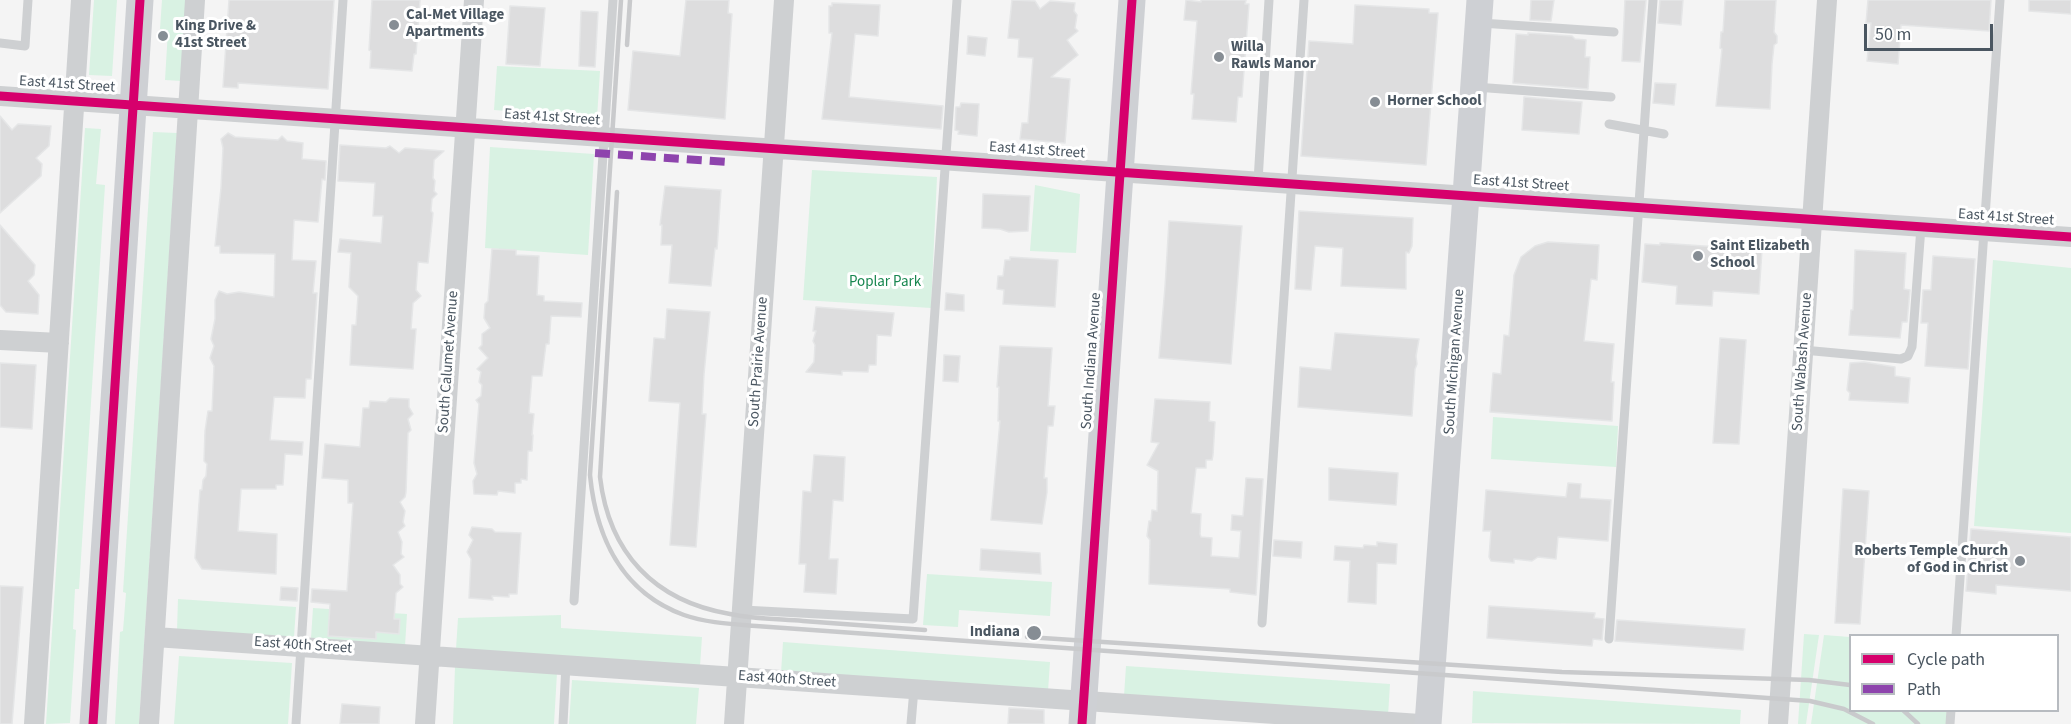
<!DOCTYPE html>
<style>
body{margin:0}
#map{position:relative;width:2071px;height:724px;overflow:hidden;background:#f4f4f4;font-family:"Source Sans 3",sans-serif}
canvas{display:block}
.legend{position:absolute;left:1849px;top:634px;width:210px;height:78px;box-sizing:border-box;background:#fff;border:2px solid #b7bbc0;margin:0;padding:8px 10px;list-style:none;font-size:18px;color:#4a5661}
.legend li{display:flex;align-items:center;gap:12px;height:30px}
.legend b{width:30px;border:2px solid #b7bbc0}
.scale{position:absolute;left:1864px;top:24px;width:129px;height:27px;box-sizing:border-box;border:3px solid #4a5661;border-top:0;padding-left:8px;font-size:18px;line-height:21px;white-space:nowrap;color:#4a5661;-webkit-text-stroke:4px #fff;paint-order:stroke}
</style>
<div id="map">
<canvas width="2071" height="724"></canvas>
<ul class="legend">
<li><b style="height:8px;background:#d6006c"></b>Cycle path</li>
<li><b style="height:8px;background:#8e44ad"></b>Path</li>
</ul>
<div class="scale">50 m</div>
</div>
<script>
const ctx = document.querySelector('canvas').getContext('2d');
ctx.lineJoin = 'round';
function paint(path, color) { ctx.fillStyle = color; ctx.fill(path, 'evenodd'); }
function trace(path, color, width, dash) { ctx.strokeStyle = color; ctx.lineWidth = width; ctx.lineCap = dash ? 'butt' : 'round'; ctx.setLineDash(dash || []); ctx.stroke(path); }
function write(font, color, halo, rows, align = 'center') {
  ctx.font = font + ' "Source Sans 3",sans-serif'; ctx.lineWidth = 6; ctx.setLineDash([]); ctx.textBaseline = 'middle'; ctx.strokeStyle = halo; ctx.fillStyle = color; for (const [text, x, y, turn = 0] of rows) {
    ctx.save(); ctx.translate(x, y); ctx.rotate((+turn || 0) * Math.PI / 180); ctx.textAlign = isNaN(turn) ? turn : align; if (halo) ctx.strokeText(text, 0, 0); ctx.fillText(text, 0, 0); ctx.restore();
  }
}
paint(new Path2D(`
 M94 0H117L112 76 89 75Z
 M162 0H186L181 81 165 80 168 30 160 29Z
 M497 66 600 71 597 118 494 110Z
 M85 128 101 129 96 184 105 185 79 589H75L73 629 76 630 70 723 46 724Z
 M153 132 177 133 139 724H115L120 632 123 631 126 593 123 592Z
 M490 147 594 154 588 255 485 248Z
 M812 170 937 177 931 308 803 300Z
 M1035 185 1080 194 1076 253 1030 251Z
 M1993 260 2071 268V533L1974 526Z
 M1493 417 1618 426 1616 467 1491 459Z
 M927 574 1052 582 1050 616 959 610 958 627 923 625Z
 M178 599 296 607 294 637 177 630Z
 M313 608 407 614 405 646 311 638Z
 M561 615V628L702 637 700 666 456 649 458 618Z
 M1804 634 1819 635 1806 724H1798Z
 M1824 635 1850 637V710L1947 711 1946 724H1811Z
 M783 642 1050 662 1048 691 781 673Z
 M179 656 292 663 288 724H174Z
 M1126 666 1390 684 1388 716 1124 696Z
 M455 667 557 673 554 724H453Z
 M572 680 699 688 696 724H569Z
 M1473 691 1741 710 1740 724 1472 723Z`), '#d9f2e3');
const building = new Path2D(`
 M229 0H334L328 89 238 83V88L223 87Z
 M372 0H420L416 54H414L412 71 370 68 371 51 369 50Z
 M686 0H729L728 13 732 14 725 119 628 110 633 51 680 56Z
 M1012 0 1035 1 1040 9 1050 1 1075 3 1074 11 1077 15 1075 28 1078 31 1067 40 1078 55 1051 77 1070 79 1065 143 1020 139 1022 123H1028L1033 58 1018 57 1019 39 1008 38Z
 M1186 0 1201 2V0H1246L1245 4H1249L1242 97H1238L1236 122 1192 119 1194 94H1191L1197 21 1184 20Z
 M1531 0H1554L1551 21 1530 20Z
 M1625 0H1646L1640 62 1622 61Z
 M1660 0H1683L1681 25 1658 23Z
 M1725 0H1776L1774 32 1777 36V43L1774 45 1772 64 1770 109 1716 106 1722 49 1720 48 1721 32H1723Z
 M1868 0H1991L1989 31 1901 25 1898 64 1867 61 1871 23H1866Z
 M2029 0H2071V14L2029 11Z
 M832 3 880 5 878 36 855 34 849 97 943 106 941 129 822 119 832 33H829V6H832Z
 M1355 5 1429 9V13H1438L1426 165 1301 156 1309 41 1353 44Z
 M510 6 545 8 540 66 506 64Z
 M581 11 598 12 595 67 579 66Z
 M1528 33 1572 36 1575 39 1586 40 1585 57H1590L1588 89 1513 83 1516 34 1528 35Z
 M968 36 987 38 985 56 967 54Z
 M1655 83 1676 84 1674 105 1653 103Z
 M1524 97 1582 102 1579 134 1522 130Z
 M961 103 979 104 977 136 958 134 959 131 955 130 956 107H960Z
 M0 116 12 130 18 124 51 126 49 146 36 158 42 164 41 176 0 213Z
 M228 133 235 137 278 140 282 136 287 141 303 143 302 159 326 161 325 180 322 179 318 222 294 220 292 260 316 261 313 293H317L311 379H306L305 398 274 397 270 440 303 442 302 455 285 454 283 485H276V489H241L238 531 277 534 276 574 202 569 195 558 200 490H202L203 480 206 476 207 464 204 461 205 431 208 411H212L214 366 210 358 214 346 211 339 215 319V300L219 291 227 294 239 292 274 297 275 254 220 253V246H215L221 188 223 148 221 139Z
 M340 145 386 148 390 146 399 153 405 148 444 151 434 160 433 178 435 181 434 191 437 194 432 199 431 211 433 213 428 263 418 262 416 290 421 296 413 303 411 329H416L413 369 350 365 352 325H356L358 296 349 287 351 253 338 252 340 239 381 243 383 216H373L375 183 338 181Z
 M665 186 721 190 717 249 715 248 711 286 669 283 672 245H661L662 225H660Z
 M983 194 1030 196 1028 231 1009 232 1000 229 982 228Z
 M1299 211 1413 218 1412 246 1409 253 1406 252V289L1341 286 1343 248 1315 246 1311 290 1295 289Z
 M1169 221 1242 226 1231 364 1159 358 1165 287Z
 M0 225 35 265 34 275 28 281 39 295 38 314 6 312 0 305Z
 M1548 242 1599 245 1597 280 1591 279 1584 341 1614 344 1611 382H1614L1612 421 1490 412 1493 373 1501 374 1504 335 1509 336 1514 275 1521 257 1535 246Z
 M1660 243 1762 250 1759 294 1713 291 1712 306 1676 304 1677 286 1642 282 1645 244 1660 245Z
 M492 249 516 250V255L539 256 537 295 544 296V301L582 303 581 317 551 316 549 344H546L542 376H532L529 413 534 414 532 435H533L532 451H528L527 480 521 479V483H515V493L498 491 497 495 474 494 473 481 477 474 474 463 479 404 476 400 481 396 482 385 479 382 481 372 477 369 488 358 479 348 482 345V334L490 328 484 318 485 304 488 301Z
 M1855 250 1906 253 1904 289 1910 290 1907 322H1902L1900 338 1849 335 1851 310H1853Z
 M1933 256 1975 259 1968 369 1925 366 1928 323H1921L1923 290H1931Z
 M1010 257 1058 260 1055 307 1003 304 1004 290 997 289 998 276H1003L1005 260H1010Z
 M946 293 964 295V311L945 310Z
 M816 307 894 313 891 336 877 335 876 365H869L868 372 842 371V375L806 372 814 362 815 345 813 341 816 331H813Z
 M667 309 710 312 704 374 702 414H706L696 547 670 545 680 403 649 401 654 338 665 339Z
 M1335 333 1419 339 1416 356 1417 364 1415 369 1412 416 1298 407 1300 367 1331 370Z
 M1720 338 1746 340 1739 444 1713 443Z
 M1000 346 1052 348 1048 406H1055L1053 426H1048L1044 478H1047V492L1042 524 991 520 1000 421H998L999 387H997Z
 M944 355 960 356 958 382 943 381Z
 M1864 362 1895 367V376L1910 378 1908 403 1849 400 1850 393 1847 390 1850 363Z
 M0 363 36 365 32 429 0 427Z
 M390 398 409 399V407L413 414 408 419 411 430 408 433 406 492 405 497 400 502 405 511 403 522 405 526 398 532 402 542 401 554 404 557 393 565 400 575V584L403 587 396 593 394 619H400L399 634 376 632V639L328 636 330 604 311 602 312 589 347 591 353 503H348V480L322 478 325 444 360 447 363 408H369L370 401 386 402Z
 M1155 399 1210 402 1209 421 1215 422 1213 455 1212 460H1206V468H1196L1191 513 1201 514 1200 534 1201 537 1212 538 1211 556 1239 558 1241 531 1231 530 1232 515 1243 516 1246 478 1263 479 1256 595 1230 592V589L1149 584 1150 540 1147 536 1149 521H1151L1152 510 1157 511 1158 471 1147 465 1159 443 1151 442Z
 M814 455 845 457 843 501 833 500 829 559H838L836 594 804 592 806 564H799L803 491 811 492Z
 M1329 468 1398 473 1396 505 1329 500Z
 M1568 483 1581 484 1580 498 1611 500 1608 541 1558 537 1556 559 1538 557 1532 561 1514 559V563L1491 561 1489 557 1491 531H1483L1486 490 1566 497Z
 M1843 489 1869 491 1860 624 1835 623Z
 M472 527 492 529 495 532 521 533 517 594H509V597L492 596 493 600 469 598 471 559 467 552 473 540 469 535Z
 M1971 529 2071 537V591L1996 585V594L1966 591Z
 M1274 540 1302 542 1301 558 1273 556Z
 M1377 542 1397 544 1396 564 1377 563 1376 604 1348 602 1350 561 1334 560 1335 546 1363 548 1364 545 1377 546Z
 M981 549 1040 553 1041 574 980 570Z
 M0 586 23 587 12 724H0Z
 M281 587 298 588 297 601 280 600Z
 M1489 606 1595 613 1594 618 1604 619 1602 640 1593 639 1592 646 1487 638Z
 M1617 620 1745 629 1743 650 1615 641Z
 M342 704 380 707 379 724H340Z
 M1009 708 1044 710V724H1008Z`);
paint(building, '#ddddde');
trace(building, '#e5e6e7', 1.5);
trace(new Path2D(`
 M1481 23 1614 32
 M0 43 25 46 28 0
 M1475 87 1611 97
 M1609 124 1664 134
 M1258 181 1269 0
 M1803 350 1901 359 1908 356 1912 347 1921 227
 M574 601 613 0
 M743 610 913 619 957 0
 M1262 623 1304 0
 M1956 636 2000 0
 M1609 639 1653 0
 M296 724 343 0
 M563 724 566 664
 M911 724 914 689
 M1950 724 1951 710`), '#ced0d2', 9);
trace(new Path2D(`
 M0 96 2071 237
 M0 340 59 343
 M155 637 1420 724
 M34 724 81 0
 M149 724 195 0
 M425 724 474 0
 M734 724 784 0
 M1778 724 1827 0`), '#ced0d2', 20);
trace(new Path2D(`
 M93 724 140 0
 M1082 724 1132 0
 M1428 724 1480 0`), '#ced0d4', 27);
trace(new Path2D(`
 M621 0 590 475C596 536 621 592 684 615 707 623 732 624 756 626L1810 701 1844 709 1873 724
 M627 45 630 0
 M617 192 600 477C609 553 654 601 730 614 754 619 779 619 803 621 844 624 885 627 925 630
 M1027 637 1562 672 1809 680 1850 685
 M1903 710 1918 724`), '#c9cacc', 4.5);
trace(new Path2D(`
 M595 153 728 162`), '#8e44ad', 8, [15, 8]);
trace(new Path2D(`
 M0 96 2071 237
 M93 724 140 0
 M1082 724 1132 0`), '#d6006c', 9);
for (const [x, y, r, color] of [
 [394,25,6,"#868d94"],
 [163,36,6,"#868d94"],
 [1219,57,6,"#868d94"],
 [1375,102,6,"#868d94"],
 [1698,256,6,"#868d94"],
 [2020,561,6,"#868d94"],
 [1034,633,8,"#868d94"]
]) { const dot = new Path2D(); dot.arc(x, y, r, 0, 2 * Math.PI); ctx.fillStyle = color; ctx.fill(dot); trace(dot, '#fff', 2); }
write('bold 15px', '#4a5661', '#fff', [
 ["Cal-Met Village",406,16],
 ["Apartments",406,33],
 ["King Drive &",175,27],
 ["41st Street",175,44],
 ["Willa",1231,48],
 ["Rawls Manor",1231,65],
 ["Horner School",1387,102],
 ["Saint Elizabeth",1710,247],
 ["School",1710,264],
 ["Roberts Temple Church",2008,552,"right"],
 ["of God in Christ",2008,569,"right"],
 ["Indiana",1020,633,"right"]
], 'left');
write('15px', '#4a5661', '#fff', [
 ["East 41st Street",67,85,4],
 ["East 41st Street",552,118,4],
 ["East 41st Street",1037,151,4],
 ["East 41st Street",1521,184,4],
 ["East 41st Street",2006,218,4],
 ["South Indiana Avenue",1092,361,-86],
 ["South Calumet Avenue",449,362,-86],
 ["South Prairie Avenue",759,362,-86],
 ["South Michigan Avenue",1455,362,-86],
 ["South Wabash Avenue",1803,362,-86],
 ["East 40th Street",303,646,4],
 ["East 40th Street",787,680,4]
]);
write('15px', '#17864f', '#fff', [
 ["Poplar Park",885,283]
]);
</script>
